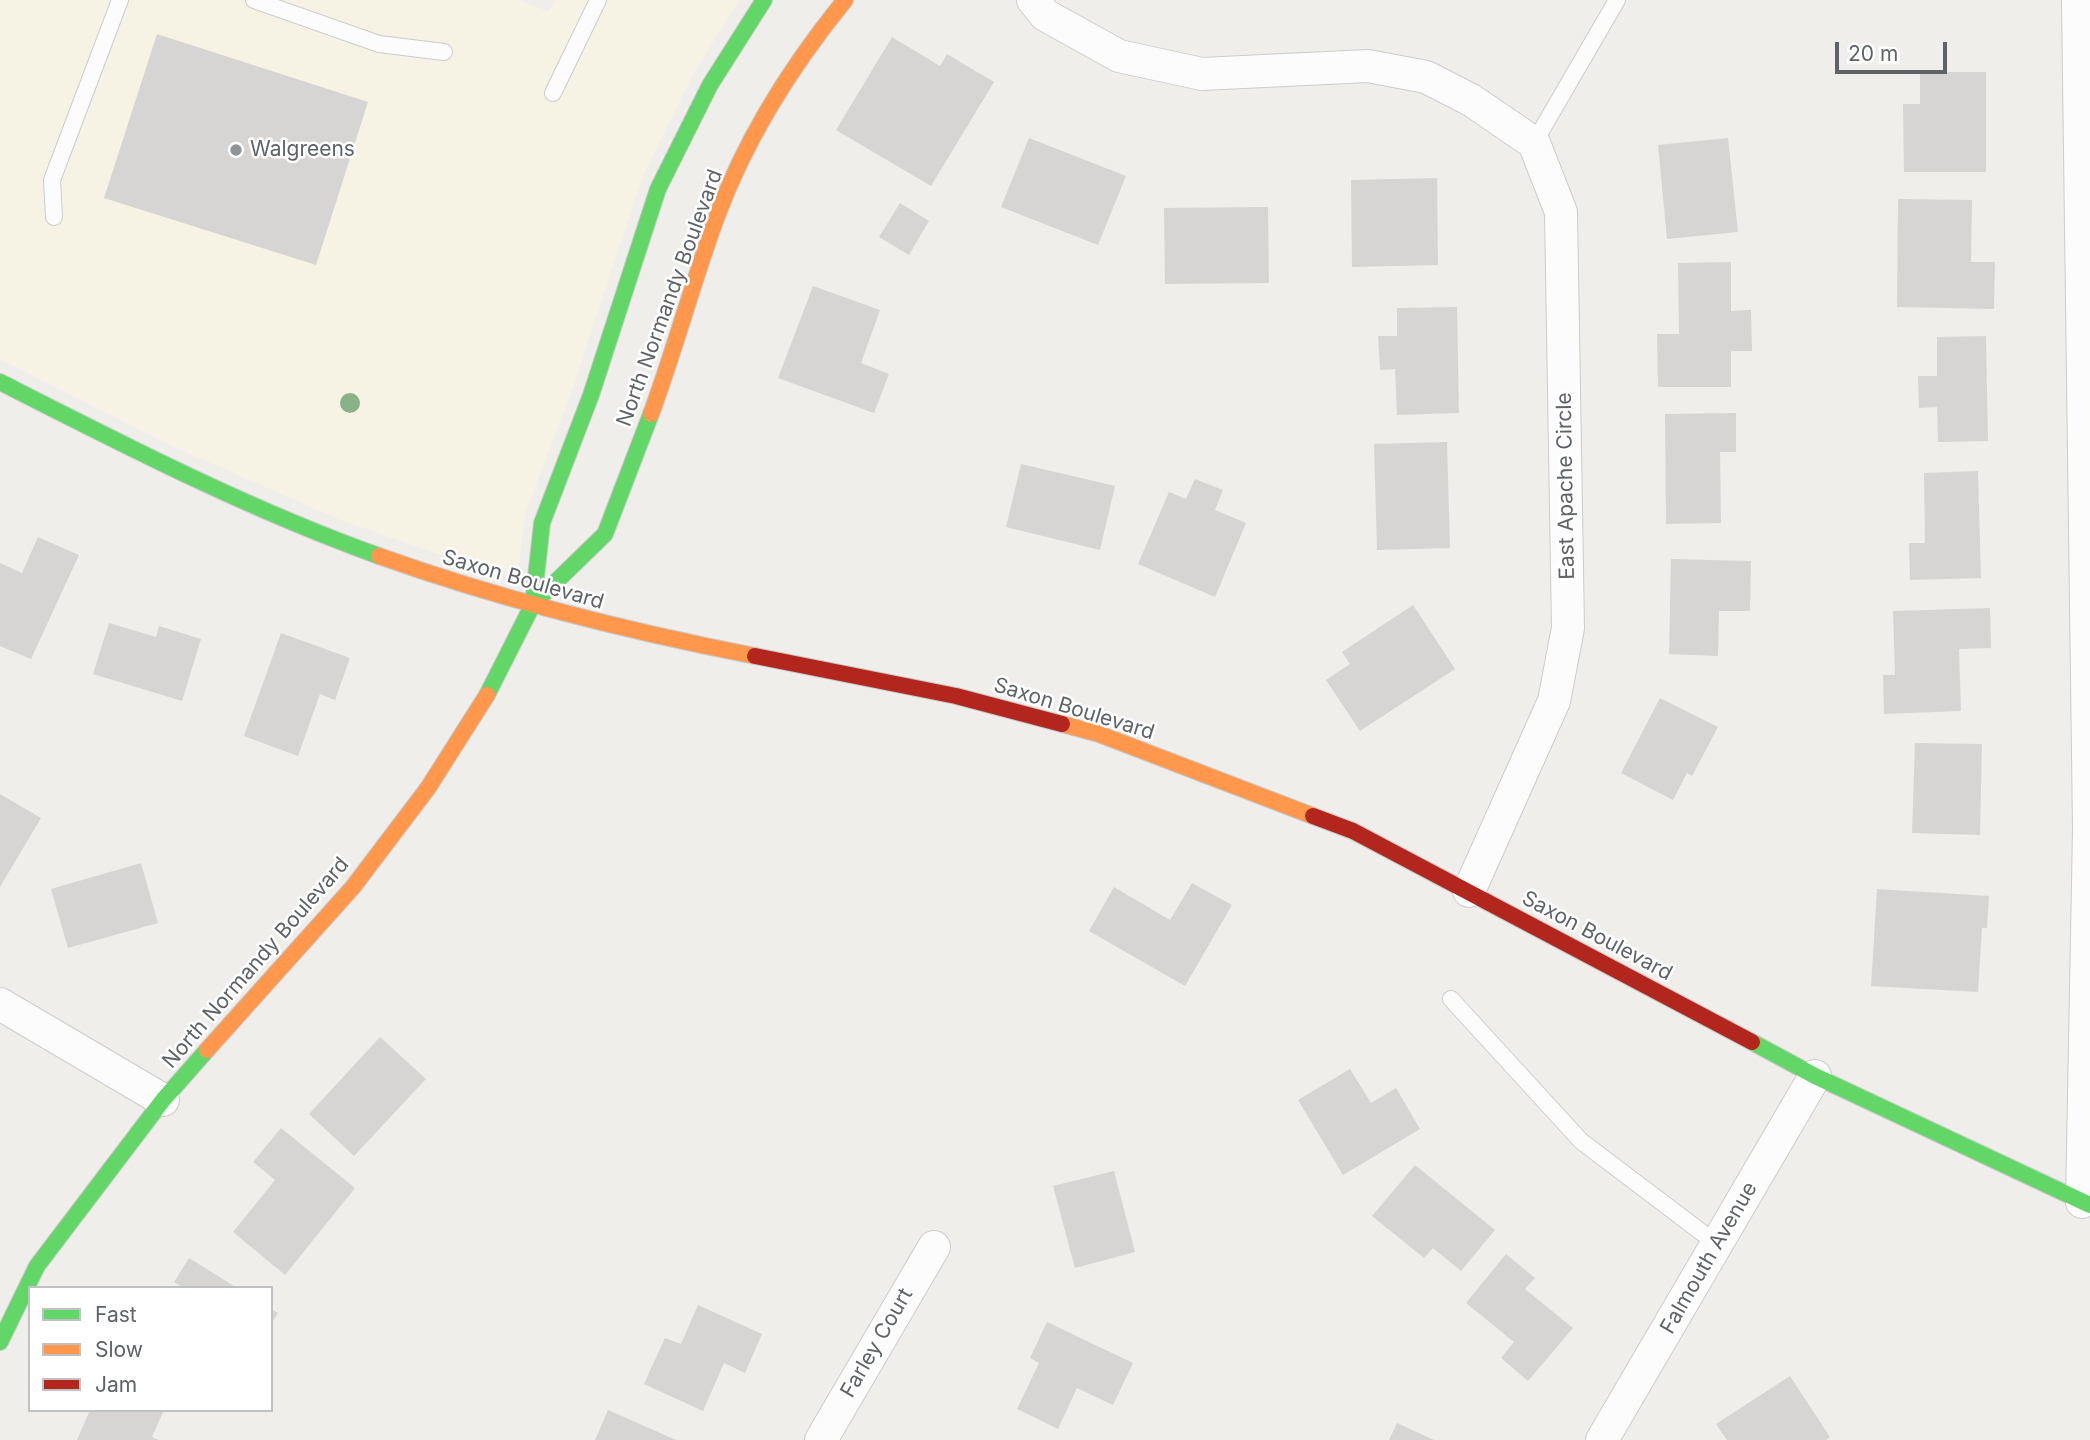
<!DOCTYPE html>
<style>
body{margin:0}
#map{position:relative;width:2090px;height:1440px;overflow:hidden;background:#efeeea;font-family:Inter,sans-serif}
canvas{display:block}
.legend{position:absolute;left:28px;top:1286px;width:245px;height:126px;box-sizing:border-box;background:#fff;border:2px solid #bfc1c3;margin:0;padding:9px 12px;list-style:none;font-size:21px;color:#5f6368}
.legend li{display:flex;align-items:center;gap:14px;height:35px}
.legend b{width:35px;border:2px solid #bfc1c3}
.scale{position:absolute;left:1835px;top:42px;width:112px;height:32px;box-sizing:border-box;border:4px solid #5f6368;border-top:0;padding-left:9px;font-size:21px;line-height:24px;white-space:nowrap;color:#5f6368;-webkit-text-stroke:5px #fff;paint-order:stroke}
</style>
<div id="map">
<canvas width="2090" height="1440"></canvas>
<ul class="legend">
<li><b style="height:9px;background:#63d668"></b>Fast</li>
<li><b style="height:9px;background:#ff974d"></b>Slow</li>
<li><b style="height:9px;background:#b3261e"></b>Jam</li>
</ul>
<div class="scale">20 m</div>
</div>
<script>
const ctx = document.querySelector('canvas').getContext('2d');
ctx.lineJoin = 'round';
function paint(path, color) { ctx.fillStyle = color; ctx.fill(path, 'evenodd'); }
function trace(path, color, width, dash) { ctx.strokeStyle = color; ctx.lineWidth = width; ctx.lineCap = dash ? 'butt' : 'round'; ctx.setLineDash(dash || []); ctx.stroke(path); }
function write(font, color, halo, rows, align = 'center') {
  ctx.font = font + ' Inter,sans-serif'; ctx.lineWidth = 5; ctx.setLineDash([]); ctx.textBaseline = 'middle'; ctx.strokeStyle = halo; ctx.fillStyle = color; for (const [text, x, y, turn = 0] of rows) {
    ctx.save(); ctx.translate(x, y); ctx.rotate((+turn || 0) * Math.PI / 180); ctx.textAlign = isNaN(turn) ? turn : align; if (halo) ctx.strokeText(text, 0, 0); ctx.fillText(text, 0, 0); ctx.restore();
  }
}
paint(new Path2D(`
 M0 0H519L549 12 555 0H739L693 74 642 178 573 387 525 514 517 577 432 552 336 518 181 450 0 359Z`), '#f7f3e4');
paint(new Path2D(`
 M157 34 368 102 316 265 104 198Z
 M892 37 940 66 947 54 994 82 931 186 836 130Z
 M1920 72H1986V172H1904L1903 104H1920Z
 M1029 138 1126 176 1098 245 1001 207Z
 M1728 138 1738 232 1667 239 1658 145Z
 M1437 178 1438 265 1352 267 1351 180Z
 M1898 199 1972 200 1971 262H1995L1994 309 1897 307Z
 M900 203 929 221 909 255 879 237Z
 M1268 207 1269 283 1165 284 1164 208Z
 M1731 262V311L1751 310 1752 351H1731V387H1658L1657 334H1679L1678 263Z
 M813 286 880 310 861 363 889 374 874 413 778 378Z
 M1457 307 1459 413 1397 415 1395 369 1380 370 1378 336H1397V308Z
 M1986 336 1988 441 1938 442 1937 407 1919 408 1918 376H1937V337Z
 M1736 413V452H1720L1721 523 1666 524 1665 414Z
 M1447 442 1450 548 1377 550 1374 444Z
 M1021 464 1115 486 1100 550 1006 527Z
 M1978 471 1981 578 1910 580 1909 543H1925L1924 473Z
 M1195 479 1223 490 1215 510 1246 523 1215 597 1138 564 1169 492 1186 499Z
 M38 537 79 555 31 659 0 646V563L22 573Z
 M1671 559 1751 561 1750 611H1719L1718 656 1669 654Z
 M1413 605 1455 669 1360 731 1326 680 1350 664 1342 652Z
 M1990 608 1991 648 1959 649 1961 711 1884 714 1883 675H1895L1893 611Z
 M109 623 156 637 159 626 201 639 182 701 93 674Z
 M281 633 350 658 335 700 320 694 298 756 244 736Z
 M1660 698 1718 727 1692 776 1687 773 1673 800 1621 773Z
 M1915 743 1982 744 1980 835 1912 833Z
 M0 794 41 818 0 887Z
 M141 863 158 923 68 948 51 889Z
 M1192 883 1232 905 1185 986 1089 931 1114 887 1170 920Z
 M1877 889 1989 896 1987 928H1982L1978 992 1871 986Z
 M380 1037 426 1079 354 1156 309 1114Z
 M1350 1069 1371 1103 1396 1088 1420 1129 1343 1175 1298 1100Z
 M281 1128 355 1188 285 1275 233 1232 275 1180 253 1162Z
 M1415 1165 1495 1230 1461 1271 1433 1248 1424 1258 1372 1216Z
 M1114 1171 1135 1252 1075 1268 1053 1186Z
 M1506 1254 1535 1278 1525 1289 1573 1328 1528 1381 1501 1358 1514 1342 1466 1303Z
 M189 1258 237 1288H184L174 1282Z
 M698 1305 762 1334 745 1373 724 1363 703 1411 644 1384 665 1338 681 1344Z
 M271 1309 278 1313 271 1324Z
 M1047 1322 1133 1363 1113 1405 1077 1388 1058 1429 1017 1409 1039 1363 1030 1358Z
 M1790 1376 1830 1437 1826 1440H1727L1716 1424Z
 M90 1410H164L152 1437 159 1440H77Z
 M608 1410 676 1440H595Z
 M1397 1423 1434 1440H1389Z`), '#d6d5d3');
const lane = new Path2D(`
 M254 0 379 44 444 52
 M553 93 598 0
 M1534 143 1617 0
 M54 217 52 180 120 0
 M1451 999 1581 1141 1717 1244`);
const street = new Path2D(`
 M1033 0 1045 15 1119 56 1202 74 1368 66 1426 77 1471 100 1534 143 1561 212 1568 628 1554 701 1469 891
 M2078 0 2089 829 2082 1202
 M0 1004 163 1100
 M821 1440 934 1247
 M1602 1440 1815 1076`);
const fast = new Path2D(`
 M0 382C124 445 248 509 379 556
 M533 604 542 523 591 395 658 189 710 85 764 0
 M487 695 533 604 605 534 651 414
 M1752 1042 1815 1076 2090 1205
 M0 1342 37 1266 163 1100 207 1050`);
const slow = new Path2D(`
 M651 414C675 349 693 281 717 216 746 138 793 64 845 0
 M379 556C502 600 627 631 755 656
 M1062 724 1099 734 1313 816
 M207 1050 353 887 428 788 487 695`);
const jam = new Path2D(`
 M755 656 956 696 1062 724
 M1313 816 1353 831 1752 1042`);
trace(lane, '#cbcccc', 18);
trace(street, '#cbcccc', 34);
trace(fast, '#cacacb', 18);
trace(slow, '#cacacb', 18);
trace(jam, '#cacacb', 18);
trace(lane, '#fdfcfc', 16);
trace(street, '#fdfcfc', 32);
trace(fast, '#63d668', 16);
trace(slow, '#ff974d', 16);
trace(jam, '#b3261e', 16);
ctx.fillStyle = '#88b388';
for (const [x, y] of [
 [350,403]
]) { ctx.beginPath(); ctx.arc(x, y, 10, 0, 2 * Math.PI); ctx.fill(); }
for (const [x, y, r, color] of [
 [236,150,7,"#919496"]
]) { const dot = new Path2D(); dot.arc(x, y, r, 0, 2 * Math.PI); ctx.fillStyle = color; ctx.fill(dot); trace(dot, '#fff', 2.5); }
write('21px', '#5f6368', '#fff', [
 ["Walgreens",250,150]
], 'left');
write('21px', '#5f6368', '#fff', [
 ["North Normandy Boulevard",670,298,-70],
 ["East Apache Circle",1566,486,-91],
 ["Saxon Boulevard",523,580,16],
 ["Saxon Boulevard",1074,709,17],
 ["Saxon Boulevard",1597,936,28],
 ["North Normandy Boulevard",256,963,-49],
 ["Falmouth Avenue",1709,1258,-60],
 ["Farley Court",877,1343,-60]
]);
</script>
